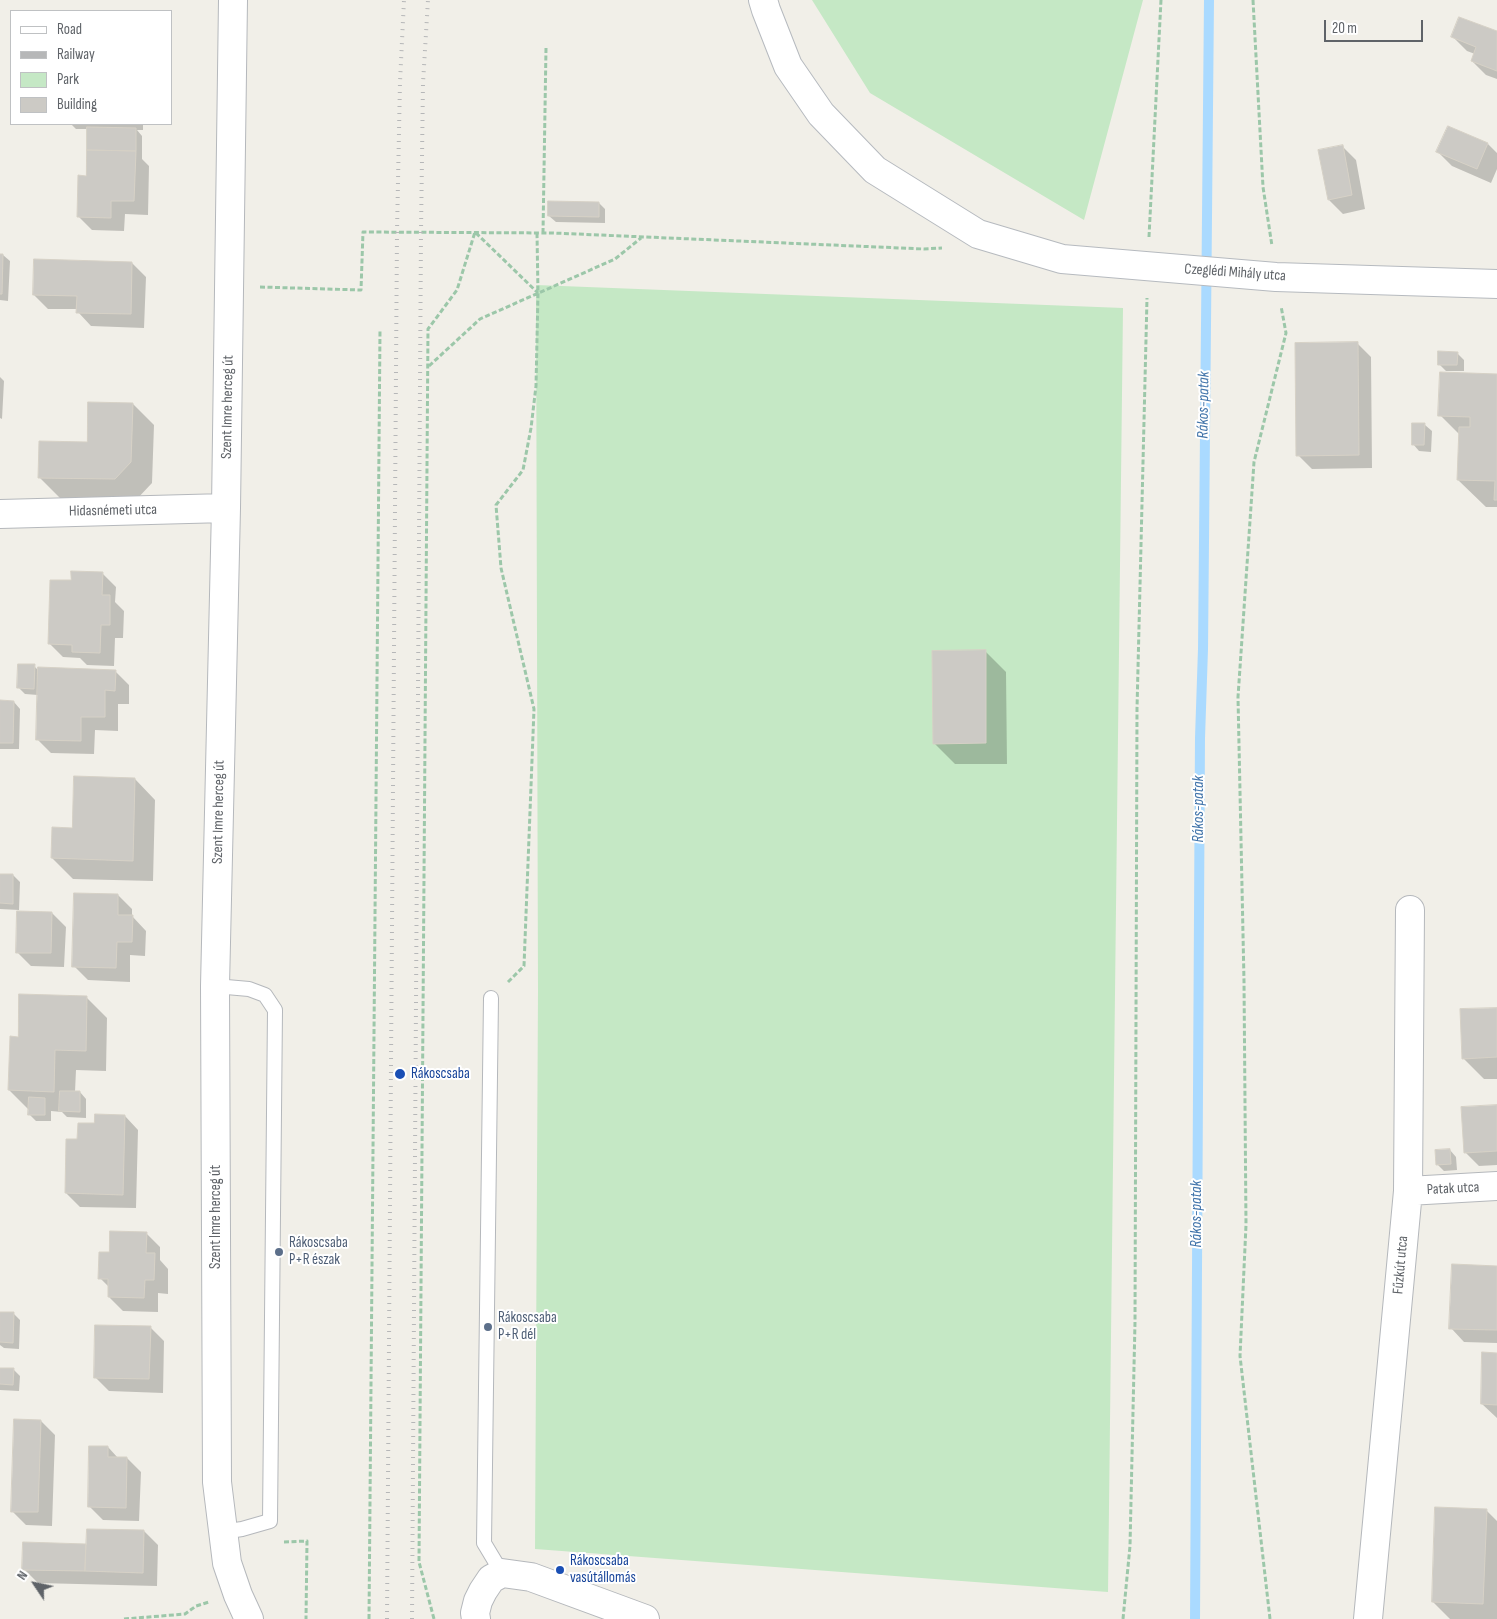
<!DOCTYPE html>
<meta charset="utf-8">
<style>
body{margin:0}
#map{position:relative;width:1497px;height:1619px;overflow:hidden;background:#f1efe8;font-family:"Sofia Sans Condensed",sans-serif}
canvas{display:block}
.legend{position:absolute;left:10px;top:10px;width:162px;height:115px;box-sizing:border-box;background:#fff;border:1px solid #bfc1c3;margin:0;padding:6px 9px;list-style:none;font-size:15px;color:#5f6368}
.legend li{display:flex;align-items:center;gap:10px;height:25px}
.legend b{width:25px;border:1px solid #bfc1c3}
.north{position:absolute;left:10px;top:1559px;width:50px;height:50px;-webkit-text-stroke:4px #fff;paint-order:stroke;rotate:304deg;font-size:14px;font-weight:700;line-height:20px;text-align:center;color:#5f6368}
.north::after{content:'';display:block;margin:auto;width:18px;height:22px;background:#5f6368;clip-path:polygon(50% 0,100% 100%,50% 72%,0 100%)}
.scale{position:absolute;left:1324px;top:20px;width:99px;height:22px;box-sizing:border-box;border:2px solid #5f6368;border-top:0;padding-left:6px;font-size:15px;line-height:18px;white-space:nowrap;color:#5f6368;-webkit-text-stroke:4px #fff;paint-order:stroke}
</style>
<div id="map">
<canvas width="1497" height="1619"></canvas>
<ul class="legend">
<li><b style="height:6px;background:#fff"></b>Road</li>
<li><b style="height:6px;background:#b6b7b8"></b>Railway</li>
<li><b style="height:14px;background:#c5e8c5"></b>Park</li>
<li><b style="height:14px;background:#cccac5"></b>Building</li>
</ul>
<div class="north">N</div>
<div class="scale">20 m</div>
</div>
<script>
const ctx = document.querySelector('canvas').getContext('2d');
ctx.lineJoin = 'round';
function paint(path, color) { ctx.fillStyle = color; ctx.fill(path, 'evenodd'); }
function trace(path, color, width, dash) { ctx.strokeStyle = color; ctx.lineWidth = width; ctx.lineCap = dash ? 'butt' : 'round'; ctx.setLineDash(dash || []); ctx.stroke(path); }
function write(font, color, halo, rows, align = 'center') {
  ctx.font = font + ' "Sofia Sans Condensed",sans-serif'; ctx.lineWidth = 4; ctx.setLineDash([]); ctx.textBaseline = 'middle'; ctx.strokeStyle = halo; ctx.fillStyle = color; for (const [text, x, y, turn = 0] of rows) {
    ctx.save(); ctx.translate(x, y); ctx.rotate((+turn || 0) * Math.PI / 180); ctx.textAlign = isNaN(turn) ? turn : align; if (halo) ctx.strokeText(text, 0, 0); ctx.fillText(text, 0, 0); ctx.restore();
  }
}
paint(new Path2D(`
 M812 0H1143L1084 220 870 93Z
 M536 285 1123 308 1108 1592 535 1549 538 990Z`), '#c5e8c5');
paint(new Path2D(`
 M1497 32V79L1486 75 1472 61 1475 54 1467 51 1453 37Z
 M71 124H143V130H137L142 136V159L149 166 148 215 125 214 124 231 92 230 78 216 87 177 88 129H76Z
 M1449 127 1488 144 1497 153V169L1491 183 1452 166 1438 152Z
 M1342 146 1356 160 1365 209 1343 214 1329 200Z
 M599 203 605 209V223L556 222 549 216Z
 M0 255H3L10 261 8 301 0 300Z
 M132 263 146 277 144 328 91 326 78 312V309H48L34 295Z
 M1357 343 1371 357 1372 468 1312 469 1298 455Z
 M1457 353 1464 360V371H1446L1439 364Z
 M1497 375V507H1486L1458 480 1460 435 1440 415Z
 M0 377 4 381 2 419 0 418Z
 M133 404 154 425 152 483 136 500 60 498 39 477 88 444Z
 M1425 425 1432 431 1431 452 1419 451 1413 444Z
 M102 573 116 587 115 602 124 611 123 638H115L114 666 87 665 80 658 63 657 49 643 72 581Z
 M985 651 1006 672 1007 764H955L934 743Z
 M34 666 39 671H115L129 685V704H118V731L95 730 94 754 51 753 37 739 38 695 25 694 19 688Z
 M0 702H14L20 709 19 749H0Z
 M135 779 155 800 153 881 73 879 52 858 73 829Z
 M0 875H13L20 882 19 910 0 909Z
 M118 895 132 909V916L146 931 145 956 130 955V982L88 980 74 966Z
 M52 913 66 927 64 967 31 966 17 952Z
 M86 997 107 1018 106 1071 76 1070 75 1092H80L86 1099V1118L67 1117 62 1112 51 1111V1121H36L29 1114V1110L9 1090 19 1038Z
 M1497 1009V1079H1484L1463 1058Z
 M1497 1106V1165L1479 1166 1465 1152Z
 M125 1116 138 1130 136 1208 80 1207 66 1193 79 1141 95 1125Z
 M1450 1150 1456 1157 1457 1170 1444 1171 1437 1164Z
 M146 1233 160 1247V1260L168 1269V1294L158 1293V1312L123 1311 109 1297V1287L100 1278 110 1253Z
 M1497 1267V1343L1464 1342 1451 1328Z
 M0 1313H13L20 1320 19 1349 4 1348 0 1345Z
 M150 1327 164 1341 163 1393 109 1391 95 1377Z
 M1497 1354V1418L1482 1404Z
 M0 1369H13L20 1376 19 1391 0 1390Z
 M41 1421 55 1435 52 1526 26 1525 12 1511Z
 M108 1447 118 1458H127L141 1472 139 1521 103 1520 89 1506Z
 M1486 1510 1497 1521V1619H1450L1433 1602Z
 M144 1531 158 1545 157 1586 38 1583 24 1569V1543L87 1545Z`), '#0003');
trace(new Path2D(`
 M1195 1619 1200 738 1203 649 1209 0`), '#aadaff', 10);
const building = new Path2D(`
 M1459 17 1497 31V71L1471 61 1476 47 1451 37Z
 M1448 126 1488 143 1477 169 1436 152Z
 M87 127 136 128V151L87 150Z
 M1343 145 1352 195 1328 200 1318 150Z
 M87 150 136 151 134 201H111V218L77 217 78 175 86 176Z
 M548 201 599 202V217L548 216Z
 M0 254H3L2 294H0Z
 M34 259 132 262 131 314 76 313 77 296 33 295Z
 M1358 342 1359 455 1296 456 1295 343Z
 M1438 351 1458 352 1457 365H1438Z
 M1440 372 1497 374V500H1494L1495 481 1457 480 1459 427H1470V417L1438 416Z
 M88 402 133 403 131 462 115 479 38 478 39 441 87 442Z
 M1412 423H1425L1424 445H1412Z
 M71 571 103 572 102 595H110V625H101L100 653 72 652V645L48 644 50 580H71Z
 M986 650V743L933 744 932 651Z
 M18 664H35L34 689 17 688Z
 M38 667 116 670 115 691 105 690V717H81V741L36 740Z
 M0 700 14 701 13 743H0Z
 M74 776 135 778 133 861 51 858 52 827 72 828Z
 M0 874H13V904L0 903Z
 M74 893 118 894V915H133L132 942H117L116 968 72 967Z
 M17 911 52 912 51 953H16Z
 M19 994 87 996 86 1051 55 1050 54 1092 8 1090 10 1036 18 1037Z
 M1497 1008V1057L1462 1059 1460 1009Z
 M60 1091H80V1112L59 1111Z
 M29 1097 45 1098V1115H28Z
 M1497 1105V1151L1464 1153 1461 1107Z
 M95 1114 125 1115 123 1195 65 1193 66 1139H77L78 1123H94Z
 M1450 1149 1451 1164 1436 1165 1435 1150Z
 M110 1231 147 1232 146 1253H155L154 1280H145L144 1298 108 1297V1279H98L99 1252H109Z
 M1452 1264 1497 1266V1330L1449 1329Z
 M0 1312H14L13 1343 0 1342Z
 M95 1325 151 1326 149 1379 94 1378Z
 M1482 1352 1497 1353V1405L1481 1404Z
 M0 1368H14L13 1385 0 1384Z
 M14 1419 41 1420 38 1512H11Z
 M89 1446H108V1457H127L126 1508 88 1507Z
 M1435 1507 1487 1509 1483 1604 1432 1602Z
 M87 1529 144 1530 143 1573 85 1571Z
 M23 1542 86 1544 85 1571 22 1570Z`);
paint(building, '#cccac5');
trace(building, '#d6d1c6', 1);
const lane = new Path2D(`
 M215 986 249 989 265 995 275 1010 270 1521 242 1529 222 1532
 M491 998 484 1543 502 1573`);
const street = new Path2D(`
 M233 0 226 508 215 986 217 1482 227 1563 238 1595 249 1619
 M0 514 226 508
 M1408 1191 1497 1186
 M476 1619 475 1613 478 1601 483 1591 491 1579 502 1573 531 1577 645 1619
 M1368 1619 1408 1191 1410 910`);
const secondary = new Path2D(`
 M763 0 766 10 788 66 821 114 875 170 978 234 1062 259 1276 277 1497 284`);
trace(lane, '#b5b8bc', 16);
trace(street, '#b5b8bc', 30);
trace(secondary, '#b6babf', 30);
trace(new Path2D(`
 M1253 0 1263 187 1272 246
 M543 233 546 48
 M1149 237 1161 0
 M260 287 361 290 363 232 553 233 924 249 942 248
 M429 366 480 319 615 259 641 238
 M508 982 524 966 534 709 501 568 496 505 523 470 531 428 536 386 538 293 537 233
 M284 1542 307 1541 306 1619
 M124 1619 185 1614 196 1606 209 1602
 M369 1619 380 330
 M434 1619 419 1562 428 329 457 290 475 232 538 293
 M1123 1619 1130 1546 1135 1322 1137 709 1147 298
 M1270 1619 1240 1356 1246 1225 1244 981 1238 697 1254 462 1286 333 1281 306`), '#9cc7a9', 3, [5, 2.5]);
trace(lane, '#fff', 14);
trace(street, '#fff', 28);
trace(secondary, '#fff', 28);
trace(new Path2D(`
 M387 1619 397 232 400 82 404 0
 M412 1619 421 232 423 83 428 0`), '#b6b7b8', 4, [1, 6]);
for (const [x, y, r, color] of [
 [400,1074,6,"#1a4fb4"],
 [279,1252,5,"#5c6f8a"],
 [488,1327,5,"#5c6f8a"],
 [560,1570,5,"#1a4fb4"]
]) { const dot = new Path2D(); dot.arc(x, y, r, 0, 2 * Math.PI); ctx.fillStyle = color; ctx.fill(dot); trace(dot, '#fff', 2); }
write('15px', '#5f6368', '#fff', [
 ["Czeglédi Mihály utca",1235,273,4],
 ["Szent Imre herceg út",228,407,-89],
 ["Hidasnémeti utca",113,511,-1],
 ["Szent Imre herceg út",219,812,-89],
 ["Patak utca",1453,1189,-3],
 ["Szent Imre herceg út",216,1217,-90],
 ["Fűzkút utca",1401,1265,-85]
]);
write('15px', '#164399', '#fff', [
 ["Rákoscsaba",411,1074],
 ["Rákoscsaba",570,1561],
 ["vasútállomás",570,1578]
], 'left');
write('15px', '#4e5e75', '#fff', [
 ["Rákoscsaba",289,1243],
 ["P+R észak",289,1260],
 ["Rákoscsaba",498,1318],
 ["P+R dél",498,1335]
], 'left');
write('italic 16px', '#4174aa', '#fff', [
 ["Rákos-patak",1204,405,-89],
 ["Rákos-patak",1199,809,-90],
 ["Rákos-patak",1197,1214,-90]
]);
</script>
